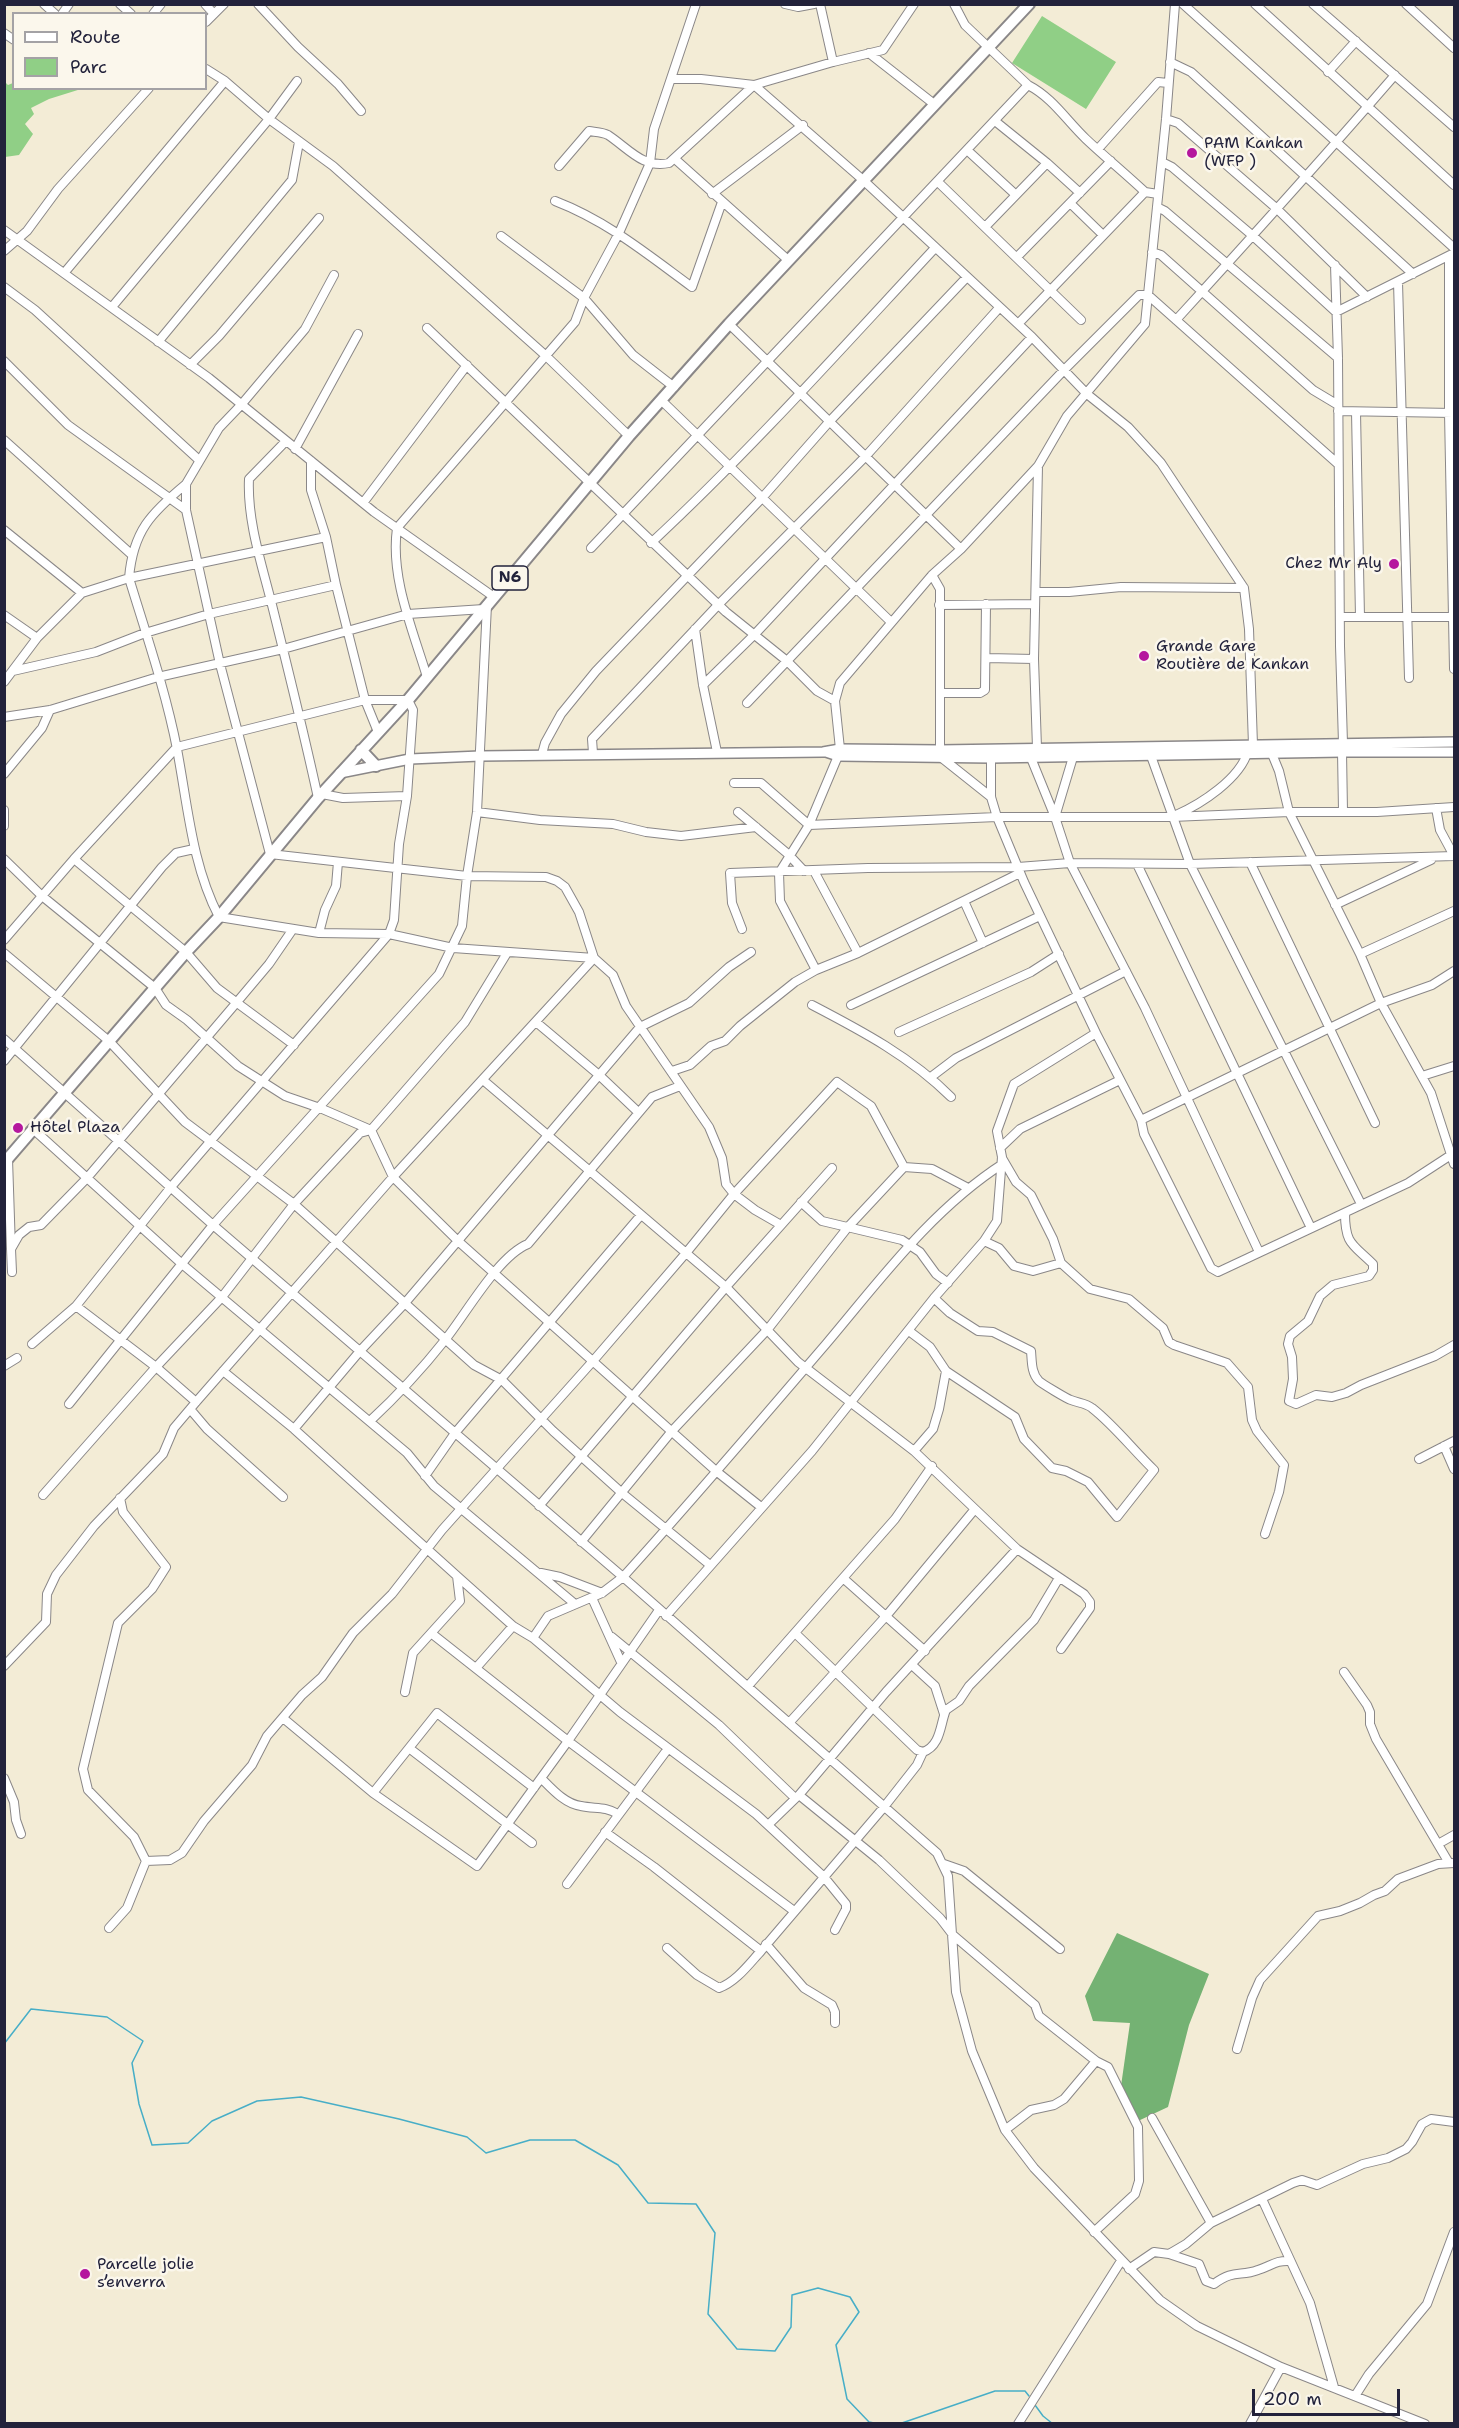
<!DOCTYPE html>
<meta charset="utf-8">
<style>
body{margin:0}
#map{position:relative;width:1459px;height:2428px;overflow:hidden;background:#f3ecd6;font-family:"Shantell Sans",sans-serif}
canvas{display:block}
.frame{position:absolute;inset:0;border:6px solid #22223b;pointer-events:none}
.legend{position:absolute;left:12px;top:12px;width:195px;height:78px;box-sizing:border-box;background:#fbf7ec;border:2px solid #a4a2a5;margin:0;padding:8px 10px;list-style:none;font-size:18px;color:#22223b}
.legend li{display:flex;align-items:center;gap:12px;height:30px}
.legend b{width:30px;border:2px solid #a4a2a5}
.scale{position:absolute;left:1252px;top:2389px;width:148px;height:27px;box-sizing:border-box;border:3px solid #22223b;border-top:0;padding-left:8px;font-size:18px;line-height:21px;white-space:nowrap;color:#22223b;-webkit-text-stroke:4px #fbf7ec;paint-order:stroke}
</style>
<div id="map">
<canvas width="1459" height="2428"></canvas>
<div class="frame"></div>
<ul class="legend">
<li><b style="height:8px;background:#fff"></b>Route</li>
<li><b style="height:16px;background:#90cf86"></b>Parc</li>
</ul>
<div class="scale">200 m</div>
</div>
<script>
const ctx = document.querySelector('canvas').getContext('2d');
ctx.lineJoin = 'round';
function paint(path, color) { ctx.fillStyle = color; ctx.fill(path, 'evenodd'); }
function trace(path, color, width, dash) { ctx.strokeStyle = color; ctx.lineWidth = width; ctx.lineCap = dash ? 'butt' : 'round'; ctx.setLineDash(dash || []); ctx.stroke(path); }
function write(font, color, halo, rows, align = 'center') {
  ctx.font = font + ' "Shantell Sans",sans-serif'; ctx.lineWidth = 5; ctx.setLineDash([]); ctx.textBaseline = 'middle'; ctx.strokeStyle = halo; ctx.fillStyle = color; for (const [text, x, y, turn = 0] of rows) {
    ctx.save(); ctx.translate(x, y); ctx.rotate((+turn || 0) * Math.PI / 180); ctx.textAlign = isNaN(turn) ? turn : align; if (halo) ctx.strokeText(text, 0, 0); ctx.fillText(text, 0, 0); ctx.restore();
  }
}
paint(new Path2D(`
 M1042 16 1116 62 1086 109 1012 63Z
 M5 82 8 85 13 83 14 88 81 89 49 99 31 108 34 114 25 124 33 134 19 155 5 157Z`), '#90cf86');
paint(new Path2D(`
 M1117 1933 1209 1974 1189 2025 1168 2107 1138 2121 1121 2086 1130 2023 1093 2021 1085 1996Z`), '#74b273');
trace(new Path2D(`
 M4 2044 31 2009 107 2017 143 2041 132 2063 139 2104 152 2145 188 2143 212 2121 257 2101 301 2097 399 2119 467 2137 486 2153 530 2140H575L618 2165 648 2203 696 2204 715 2233 708 2314 737 2349 775 2351 791 2327 792 2295 818 2288 850 2297 859 2312 836 2345 847 2399 869 2422 879 2424
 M1035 2405 1043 2416 1053 2424
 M899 2424 995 2391H1025L1029 2396`), '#47aec7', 1.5);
const minor = new Path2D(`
 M44 4 55 14
 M120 4 131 14
 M205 4 214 14
 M258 4 298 47 338 84 361 111
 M785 4 798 7 814 4
 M820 4 833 62
 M954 4 965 25 1028 85
 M1183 4 1454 248
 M1255 4 1454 185
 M1313 4 1454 127
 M1406 4 1454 48
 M62 14 69 4
 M153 14 161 4
 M206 22 224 4
 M4 33 14 40
 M869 53 934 104
 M1170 62 1191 72 1413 274
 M206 69 225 81 269 119 333 166 545 355 629 436
 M1328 72 1356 41
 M672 79H701L754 85 863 180 1032 337 1087 394 1128 427 1161 463 1244 588 1249 629 1253 745
 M1166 119 1178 123 1276 208 1367 297
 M995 121 1047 163 1080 193
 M1098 149 1158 82 1168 83
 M967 150 1016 195
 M675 159 788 260
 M1162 162 1172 167 1253 236 1336 312 1454 253
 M559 166 589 131C595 132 603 132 608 135 628 148 643 169 669 163L754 85 833 62 883 50 914 4
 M938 182 1081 320
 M712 194 803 125
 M555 201C607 221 647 254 692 287L722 202
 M1070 203 1103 235
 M1157 207 1165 211 1338 358
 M986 226 1047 163
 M4 230 209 378 374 512 494 597
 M501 236 584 298 633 355 674 387
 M4 251 27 231 58 189 149 88
 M1152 252 1161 255 1313 390 1338 405
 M1449 256V413L1454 669
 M1017 257 1111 161
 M1335 265 1338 358 1340 646 1343 743
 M65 272 225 81
 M334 275 305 329 241 405 219 428 186 484V510L220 664 270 854 467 876 546 877 557 881 565 887 579 912 594 958 613 975 626 1006 709 1127 722 1158 726 1184 734 1194 755 1210 781 1225
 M1398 282 1409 678
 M4 287 35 310 199 460
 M112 307 269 119 297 81
 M1176 320C1250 239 1323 158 1395 75
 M729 324 961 549
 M1018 324 1145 192
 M427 328 726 612 787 661 817 691 835 701
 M158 342 292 180 299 142
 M4 361 68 425 186 510
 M190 365 219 336 319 218
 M662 401 891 622
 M1338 411 1453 413
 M1356 412 1360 617
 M4 440 131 554
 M286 441 249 479C247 521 262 565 272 605 288 669 304 733 318 798
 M295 449 358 334
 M311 461V490L326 537 336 585
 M186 484C151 513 133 531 129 578 146 634 166 692 177 749 188 807 192 865 219 917L319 933 389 934 453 948 594 958
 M363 503 467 365
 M4 530 82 593
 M651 543C751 450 842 348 935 248
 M591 548 1028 85C1053 98 1066 120 1086 139 1105 157 1126 174 1145 192L1158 194
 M932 575 940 589V750
 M1036 592H1069L1121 587 1244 588
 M939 605 1035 604
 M4 615 37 638
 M1341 617H1454
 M695 629 703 685 717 752
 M987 658 1034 659
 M13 671 96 652 145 633 209 614 336 585 365 700 378 732
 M427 677C413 630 390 578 397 528L575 322 584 298 619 233 650 163 654 129 696 4
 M4 682 37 638 82 593 129 578 326 537
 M703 685 755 634 1032 337
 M940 693H980L985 690 986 604
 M747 703 1065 369 1139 295H1148L1338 464
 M4 717 50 710 158 677 283 649 408 614 484 609
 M1037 748 1034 659 1038 466
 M1270 749 1279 771 1289 812 1360 954 1381 1003 1431 1093 1454 1164
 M1342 752 1343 811
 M593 753 592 739 718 605 865 457 999 308
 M542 754 545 743 561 714 596 671 762 498 829 422 967 277
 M1151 756 1190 864 1361 1204
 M942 758 991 797
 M1031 758 1055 817 1070 863 1145 1008 1259 1252
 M4 774 42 728 50 710
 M734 783H761L809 825 997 817H1172L1289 812H1377L1454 807
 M322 794 343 798 407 796
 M1436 808 1440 830 1454 856
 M4 810V826
 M477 812 540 820 613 824 646 832 681 836 756 827
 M738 812 788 854 804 871
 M1176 815C1201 804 1240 779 1248 751
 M1055 817 1073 757
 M4 859 42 896 155 988 166 1005 187 1020 238 1066 285 1096 320 1108 371 1130 393 1177 458 1241 716 1471 761 1507
 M1250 862 1375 1123
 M1137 864 1311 1228
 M814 871 858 953 1020 873
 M964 901 983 943
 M1335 905 1431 860
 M742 929 732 903 730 873 868 868 1018 867 1070 863 1190 864 1454 856
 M319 933 325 910 336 886 338 862
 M4 940 74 859
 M4 953 109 1041 185 1122 294 1204 474 1365 502 1380 553 1431 622 1493 710 1565
 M1360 954 1454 911
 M816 970 780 901 779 873 809 825 838 756 840 749 835 701 840 683 932 575 961 549 1038 466 1067 416 1145 324 1166 119 1175 4
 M812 1005C862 1031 911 1057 951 1097
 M851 1005 1040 916
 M536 1022 599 1075 638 1112
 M899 1032 1031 972 1059 954
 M1096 1033 1141 1120 1144 1134 1211 1268 1218 1272 1408 1183 1454 1153
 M4 1039 213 1225 623 1577 937 1853 948 1876 956 1992 972 2051 1005 2130 1034 2168 1160 2300 1197 2326 1281 2367 1425 2424
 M4 1061 162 867 176 853 194 849
 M672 1071 690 1065 711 1046 725 1041 740 1026 795 982 816 970 858 953
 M1422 1076 1454 1066
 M931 1077 956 1058 1126 971
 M483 1080 726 1287 798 1362 914 1451 1017 1549 1084 1594 1090 1602V1608L1061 1649
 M1141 1120 1381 1003 1432 985 1454 971
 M33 1129 182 1264 407 1453 434 1486 575 1604
 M1000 1148 1020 1129 1120 1080
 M6 1157 8 1159 11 1249
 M1002 1158 1016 1182 1031 1195 1053 1239 1061 1263 1090 1289 1129 1299 1163 1328 1169 1342 1174 1345 1227 1363 1248 1387 1252 1420 1257 1431 1284 1465 1279 1492 1265 1534
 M801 1202 822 1221 902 1240 920 1252 936 1274 948 1283
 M1345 1213C1345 1245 1353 1244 1373 1264V1270L1369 1276 1333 1285 1320 1296 1308 1321 1290 1336 1288 1344 1292 1357 1293 1379 1289 1401 1296 1404 1316 1395 1332 1397 1346 1393 1361 1385 1435 1356 1454 1345
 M984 1241 999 1248 1014 1266 1033 1271 1061 1263
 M12 1272 11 1249 19 1235 29 1227 41 1225 87 1178 237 1002 269 964 293 929
 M76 1306 156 1367 196 1402
 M909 1331 930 1347 946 1371 1015 1417 1024 1439 1052 1468 1066 1471 1088 1482 1117 1517 1154 1470C1133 1450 1115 1426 1092 1408 1086 1403 1078 1403 1071 1400 1067 1399 1041 1383 1039 1381 1031 1373 1032 1361 1031 1351L993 1332 978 1331 950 1313 934 1298
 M32 1344 76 1306 171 1187 389 934 394 920 399 844 407 796 413 710 408 700H365L177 747 74 859 186 952 217 988 294 1045
 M4 1366 17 1358
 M223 1371 294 1429 457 1576 460 1601 413 1653 405 1692
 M69 1404 213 1225 439 974 462 926 467 876 477 812 487 605
 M190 1409 207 1429 283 1497
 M370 1421C397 1396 422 1369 445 1340 466 1314 498 1256 528 1244L652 1097 680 1086
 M294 1429 360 1351 405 1303 640 1027 689 1003 729 967 751 952
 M1444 1446 1454 1469
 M914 1451 933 1429 939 1409 946 1371
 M1419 1459 1454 1441
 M425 1476 455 1433 641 1215
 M43 1495 156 1367 222 1297 294 1204 360 1133 371 1130 465 1022 507 953
 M539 1506 726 1287 832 1168
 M581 1542 672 1431 768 1329 848 1227 904 1167
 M541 1573 560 1577 602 1593
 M457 1576 513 1626 533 1638 620 1712 756 1814 824 1877 846 1904V1909L835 1930
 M843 1578 925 1651
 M592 1598 621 1662
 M666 1616 812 1451 934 1298 984 1241 997 1221 1002 1157 997 1131 1014 1084 1096 1033 1024 882 997 817 991 797V758
 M431 1633 568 1741 794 1911
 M795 1633 917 1750 923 1752C941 1746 940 1724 946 1710L959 1701 969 1686 1034 1620 1059 1578
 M612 1637 719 1725 795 1798
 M533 1638 548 1616 602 1593 623 1577C692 1501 759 1422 826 1344 880 1280 932 1209 1004 1163
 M912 1665 935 1686 944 1714
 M4 1666 46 1622 47 1594 56 1575 94 1526 163 1454 174 1428 196 1402 393 1177 594 958
 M476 1668 513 1626
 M1344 1672 1367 1705 1370 1712V1724L1376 1739 1449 1863
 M748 1686 895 1519 932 1466
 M283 1718 373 1793 477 1866 568 1741 659 1610
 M789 1723 887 1615 975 1509
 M409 1748 532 1843
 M4 1778 14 1802 16 1820 21 1834
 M541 1778C552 1789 565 1804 581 1806 595 1809 605 1806 618 1814
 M373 1793 437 1713 534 1788
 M799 1795 879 1860 940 1918 953 1935 1035 2005 1039 2016 1096 2061 1064 2099 1054 2105 1031 2110 1005 2130
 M768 1825 799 1795 886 1692 1017 1549
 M605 1832 654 1867 761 1951
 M1438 1844 1454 1835
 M146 1861 170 1860 182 1853 204 1821 252 1765 267 1736 302 1695 322 1677 353 1633 392 1594 442 1530 593 1361 686 1253 734 1194 837 1082 871 1106 904 1167 932 1169 968 1188
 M944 1864 964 1871 1060 1949
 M567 1884 667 1750
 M109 1928 127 1908 146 1861 134 1837 88 1790 83 1769 118 1623 152 1589 166 1567 123 1512 120 1498
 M766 1944 804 1988 832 2005 835 2012V2023
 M667 1948 697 1975 719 1988C736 1982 749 1964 761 1951L884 1807 917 1765 923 1752
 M1237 2049 1252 1998 1260 1980 1318 1916 1340 1911 1360 1903 1374 1895 1385 1891 1398 1879 1438 1864 1454 1863
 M1152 2118 1211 2223
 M1262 2199 1310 2303 1334 2387
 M1094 2232 1135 2194 1139 2181 1138 2127 1108 2067 1096 2061
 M1169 2254 1199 2264 1206 2281 1214 2284C1234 2269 1240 2277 1258 2270 1271 2266 1276 2260 1290 2261
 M1129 2269 1154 2252 1169 2254 1186 2244 1211 2223 1293 2183 1302 2180 1317 2185 1363 2164 1388 2158 1406 2149 1412 2142 1422 2124 1431 2119 1454 2122
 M1355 2396 1369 2374 1427 2304 1454 2232
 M1018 2424 1121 2261
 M1250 2424 1281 2367`);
const major = new Path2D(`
 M826 752 838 756 991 758 1342 752H1454
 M340 773 410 759 480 756 823 752 840 749 940 750 1454 742`);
const highway = new Path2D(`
 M361 750 376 766
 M4 1163 186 952 219 917 318 798 408 700 629 436 729 324 1029 4`);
trace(minor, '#8a8788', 10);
trace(major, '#8a8788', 12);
trace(highway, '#8a8788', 14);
trace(minor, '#fff', 8);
trace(major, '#fff', 9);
trace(highway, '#fff', 10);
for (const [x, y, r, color] of [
 [1192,153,6,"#b5179e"],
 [1394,564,6,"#b5179e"],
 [1144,656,6,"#b5179e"],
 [18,1128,6,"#b5179e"],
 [85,2274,6,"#b5179e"]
]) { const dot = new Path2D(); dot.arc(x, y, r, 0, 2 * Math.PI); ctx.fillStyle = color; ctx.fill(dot); trace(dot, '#fbf7ec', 2); }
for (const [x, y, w] of [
 [510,578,36]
]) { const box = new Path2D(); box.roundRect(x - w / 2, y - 12, w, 24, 4.5); ctx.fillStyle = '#fbf7ec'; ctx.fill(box); trace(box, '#22223b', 1.5); }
write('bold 15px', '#22223b', null, [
 ["N6",510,578]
]);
write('16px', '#22223b', '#fbf7ec', [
 ["PAM Kankan",1204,144],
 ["(WFP )",1204,162],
 ["Chez Mr Aly",1382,564,"right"],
 ["Grande Gare",1156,647],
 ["Routière de Kankan",1156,665],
 ["Hôtel Plaza",30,1128],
 ["Parcelle jolie",97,2265],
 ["s’enverra",97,2283]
], 'left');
</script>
